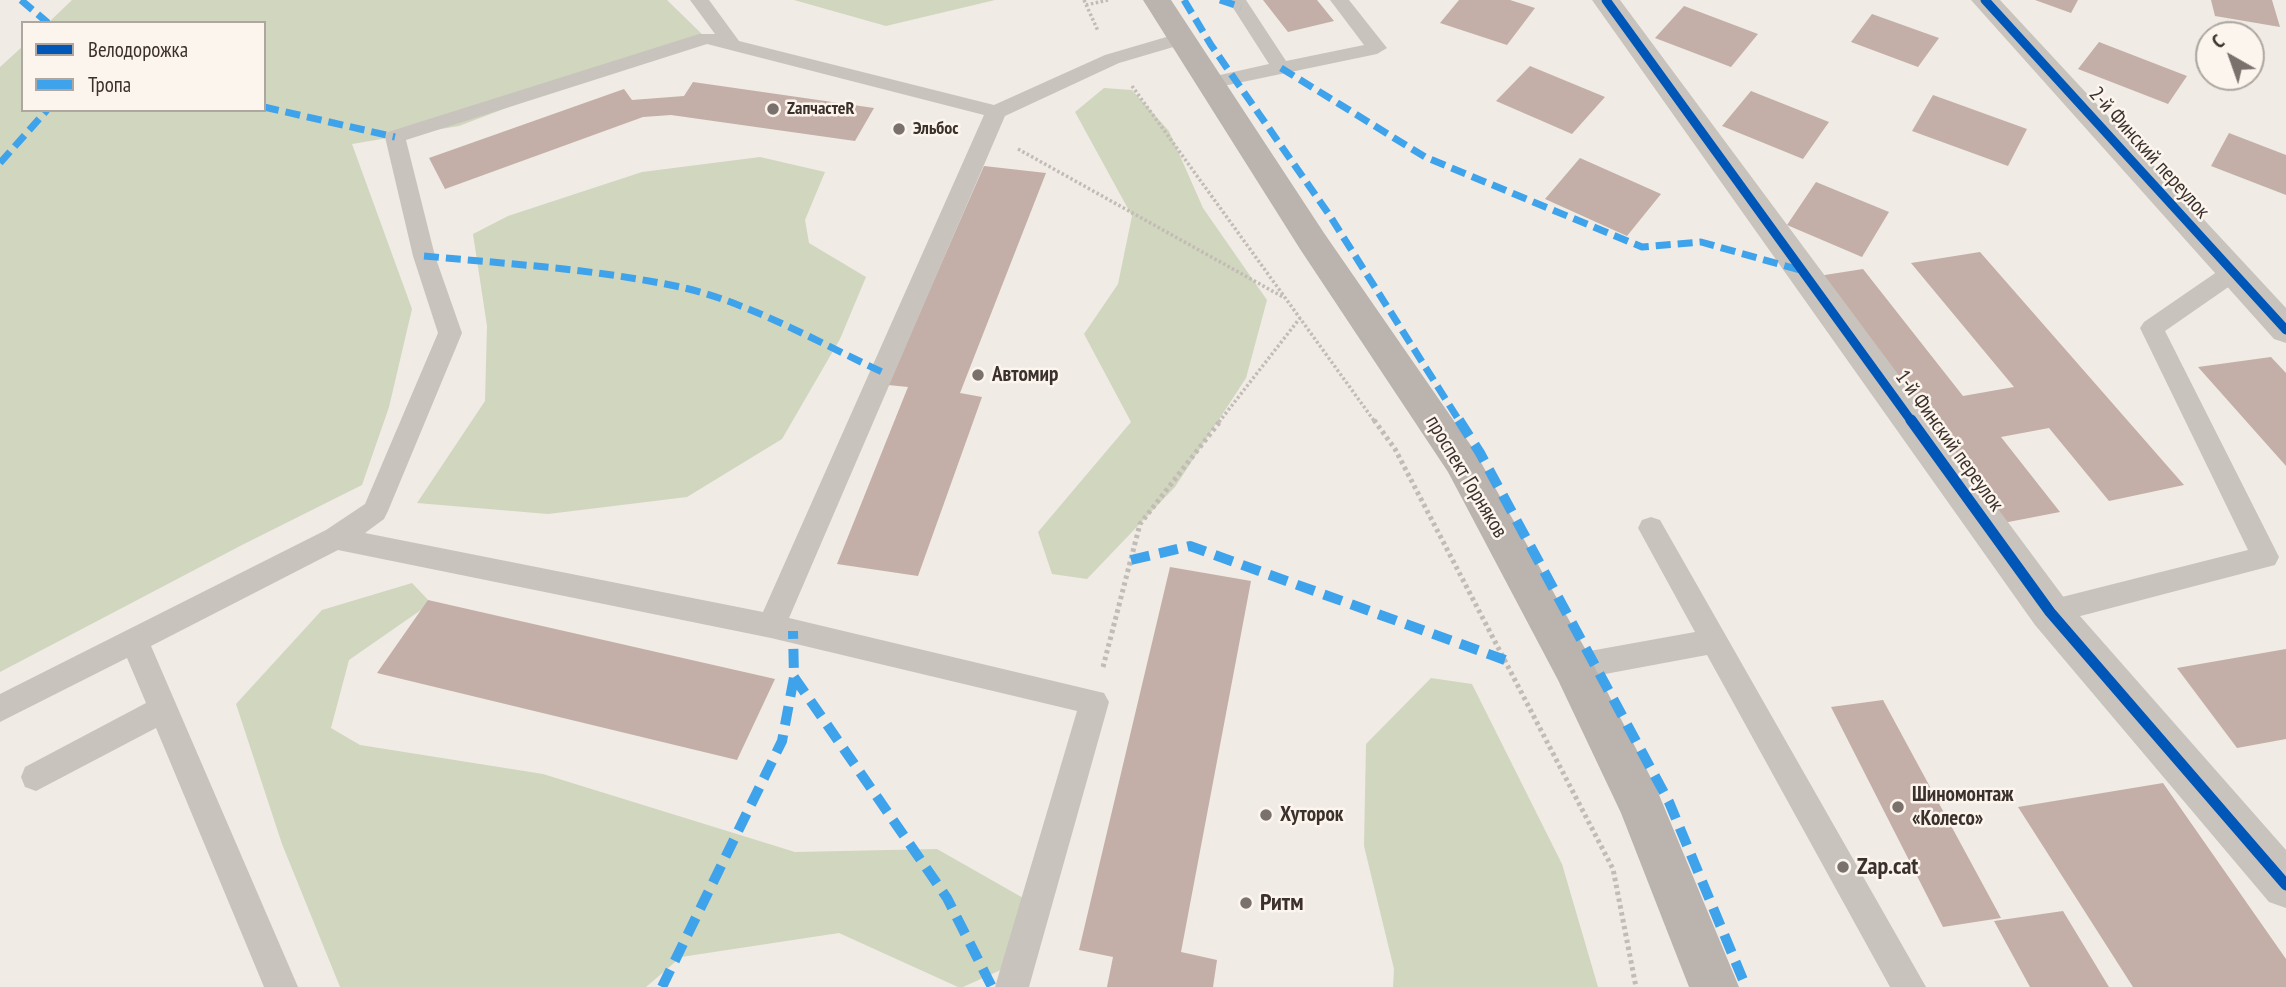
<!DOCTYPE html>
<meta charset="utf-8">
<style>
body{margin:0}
#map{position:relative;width:2286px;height:987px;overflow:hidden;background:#f0ebe5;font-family:"PT Sans Narrow",sans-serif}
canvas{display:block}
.legend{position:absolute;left:21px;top:21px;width:245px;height:91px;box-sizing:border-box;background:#fbf5ee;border:2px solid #aea6a0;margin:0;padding:9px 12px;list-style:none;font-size:21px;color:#3b302b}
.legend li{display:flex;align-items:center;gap:14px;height:35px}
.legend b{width:35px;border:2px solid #aea6a0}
.north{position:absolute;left:2195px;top:21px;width:70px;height:70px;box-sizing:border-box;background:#fbf5ee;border:2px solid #aea6a0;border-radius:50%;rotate:320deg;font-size:19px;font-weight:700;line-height:28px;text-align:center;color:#3b302b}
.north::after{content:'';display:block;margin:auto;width:24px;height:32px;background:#7a716c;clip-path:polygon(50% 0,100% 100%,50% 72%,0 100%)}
</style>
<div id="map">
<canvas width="2286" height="987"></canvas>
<ul class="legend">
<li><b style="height:9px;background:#0057b8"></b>Велодорожка</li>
<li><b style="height:9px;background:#3fa3eb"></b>Тропа</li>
</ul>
<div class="north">С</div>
</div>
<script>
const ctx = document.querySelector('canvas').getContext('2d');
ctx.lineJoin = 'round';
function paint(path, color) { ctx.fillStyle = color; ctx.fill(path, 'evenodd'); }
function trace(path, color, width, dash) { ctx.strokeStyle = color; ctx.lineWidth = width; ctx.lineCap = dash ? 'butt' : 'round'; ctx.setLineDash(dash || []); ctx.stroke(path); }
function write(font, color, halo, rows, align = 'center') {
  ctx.font = font + ' "PT Sans Narrow",sans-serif'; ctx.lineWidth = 5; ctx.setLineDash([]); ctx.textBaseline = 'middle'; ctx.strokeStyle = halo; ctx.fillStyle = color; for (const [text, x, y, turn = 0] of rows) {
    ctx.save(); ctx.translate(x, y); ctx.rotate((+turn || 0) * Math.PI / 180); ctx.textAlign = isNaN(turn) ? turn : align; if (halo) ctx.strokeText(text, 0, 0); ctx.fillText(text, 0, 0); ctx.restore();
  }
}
paint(new Path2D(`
 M72 0H667L706 38 593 75 459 126 352 144 412 309 389 407 362 485 242 545 0 672V67L23 46V110H264V23H48Z
 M794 0H995L886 26Z
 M1104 88 1132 90 1169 131 1203 208 1267 300 1246 378 1175 487 1087 579 1052 574 1038 532 1131 422 1084 334 1118 284 1132 216 1075 112Z
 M760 157 825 172 805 220 809 243 866 277 840 339 782 439 687 497 548 514 417 503 485 401 487 326 473 234 508 216 642 172Z
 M412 583 431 603 349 660 331 728 360 745 543 774 795 852 937 849 1032 903 1023 960 963 987H958L839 933 681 957 646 987H340L282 844 236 704 322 610Z
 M1431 678 1472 684 1562 864 1598 987H1393L1394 969 1364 846 1366 744Z`), '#d1d6bf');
paint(new Path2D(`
 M1263 0H1317L1334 21 1288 32Z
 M1459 0H1510L1535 8 1507 45 1440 23Z
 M2035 0H2078L2071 13Z
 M2211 0H2272L2280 27 2215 16Z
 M1684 6 1758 34 1731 67 1655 38Z
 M1872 14 1939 38 1918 67 1851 42Z
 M2099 42 2187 76 2168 104 2078 69Z
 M1530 66 1605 97 1572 134 1496 101Z
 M693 82 874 108 855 141 671 115 643 117 445 189 429 158 624 89 632 100 684 96Z
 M1751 91 1829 122 1803 159 1722 126Z
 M1933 95 2027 129 2008 166 1912 131Z
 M2229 133 2286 155V195L2211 166Z
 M1580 158 1661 194 1627 236 1545 199Z
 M984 166 1046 173 960 393 982 397 918 576 837 564 908 387 888 385Z
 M1816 182 1889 212 1862 257 1787 225Z
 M1980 252 2184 485 2109 501 2049 428 2001 437 2060 512 1998 524 1812 277 1863 269 1963 396 2014 387 1911 263Z
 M2271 357 2286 373V466L2198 367Z
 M1170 567 1251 581 1181 952 1217 960 1213 987H1107L1113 957 1079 950Z
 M428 600 775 679 737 760 377 673Z
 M2286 649V739L2237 748 2177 668Z
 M1883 700 2001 918 1943 927 1831 707Z
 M2163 783 2286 959V987H2133L2018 807Z
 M2063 911 2109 987H2030L1994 921Z`), '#c3afa7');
trace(new Path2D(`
 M1084 0 1098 31
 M1086 5 1108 0
 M1132 86 1375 422
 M1018 149 1283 297
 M1219 422 1300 318`), '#c2bbb6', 3.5, [2.5, 2.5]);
trace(new Path2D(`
 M1374 420 1395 449 1613 869 1636 987
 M1103 667 1140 524 1221 420`), '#c2bbb6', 5, [3.5, 3.5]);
paint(new Path2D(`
 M690 0H709L739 41 994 105 1105 55 1180 33 1190 39 1187 43 1119 63 1005 116 789 618 1104 693 1109 702 1029 987H995L1077 711 771 638 338 550 151 646 298 987H264L156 728 36 791 25 787 21 777 25 767 146 703 127 658 0 722V694L326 530 365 504 438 333 413 256 385 137 388 132 699 34H715ZM707 44 984 115 763 612 365 533 384 519 388 511 462 333 435 256 406 140Z
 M1228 0H1246L1286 61 1364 45 1330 0H1349L1387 48 1377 54 1209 89 1202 87 1199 83 1202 79 1269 64Z
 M2232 265 2240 267 2243 273 2240 279 2165 331 2279 557 2275 565 2050 624 2040 621 2036 612 2040 603 2050 600 2248 550 2140 328 2144 322 2224 267Z
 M1651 517 1660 520 1926 987H1890L1707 655 1573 680 1563 676 1559 667 1563 658 1573 654 1695 632 1638 528 1642 520Z`), '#c9c3be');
paint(new Path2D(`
 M1592 0H1620L2065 599 2286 850V908L2269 902 2035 625Z
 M1971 0H2000L2286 308V343L2274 339Z`), '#c9c3be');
paint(new Path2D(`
 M1143 0H1171L1324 233 1474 450 1588 654 1657 790 1739 987H1689L1621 813 1558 680 1448 472 1300 249Z`), '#bab3ae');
trace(new Path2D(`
 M21 0 48 23
 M1184 0 1211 45 1330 216 1460 422
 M1220 0 1241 7
 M1281 68 1425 157 1642 247 1701 242 1800 270
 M264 107 395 137
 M0 163 47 110
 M424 256C509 264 596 269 680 287 746 301 820 343 882 372`), '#3fa3eb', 7, [15, 7]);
trace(new Path2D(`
 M1459 420 1480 453 1669 802 1746 987
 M1131 560 1190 546 1505 660
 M794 677 947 898 992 987
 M662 987 782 741 794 677 793 631`), '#3fa3eb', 10, [19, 10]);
trace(new Path2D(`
 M1606 0 1912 422
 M1985 0 2286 330`), '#0057b8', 9);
trace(new Path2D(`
 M1911 420 2050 612 2286 885`), '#0057b8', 11);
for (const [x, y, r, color] of [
 [773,109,7,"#7a716c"],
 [899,129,7,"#7a716c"],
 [978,375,7,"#7a716c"],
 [1898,807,7,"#7a716c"],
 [1266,815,7,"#7a716c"],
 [1843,867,7,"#7a716c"],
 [1246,903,7,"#7a716c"]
]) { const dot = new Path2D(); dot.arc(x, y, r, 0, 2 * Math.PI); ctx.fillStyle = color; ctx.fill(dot); trace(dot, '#fbf5ee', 2.5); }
write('bold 18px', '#3b302b', '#fbf5ee', [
 ["ZапчастеR",787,109],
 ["Эльбос",913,129]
], 'left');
write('21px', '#3b302b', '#fbf5ee', [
 ["2-й Финский переулок",2149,153,48],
 ["1-й Финский переулок",1949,441,54],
 ["проспект Горняков",1466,477,59]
]);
write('bold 21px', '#3b302b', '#fbf5ee', [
 ["Автомир",992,375],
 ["Шиномонтаж",1912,795],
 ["«Колесо»",1912,819],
 ["Хуторок",1280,815]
], 'left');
write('bold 24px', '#3b302b', '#fbf5ee', [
 ["Zap.cat",1857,867],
 ["Ритм",1260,903]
], 'left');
</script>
